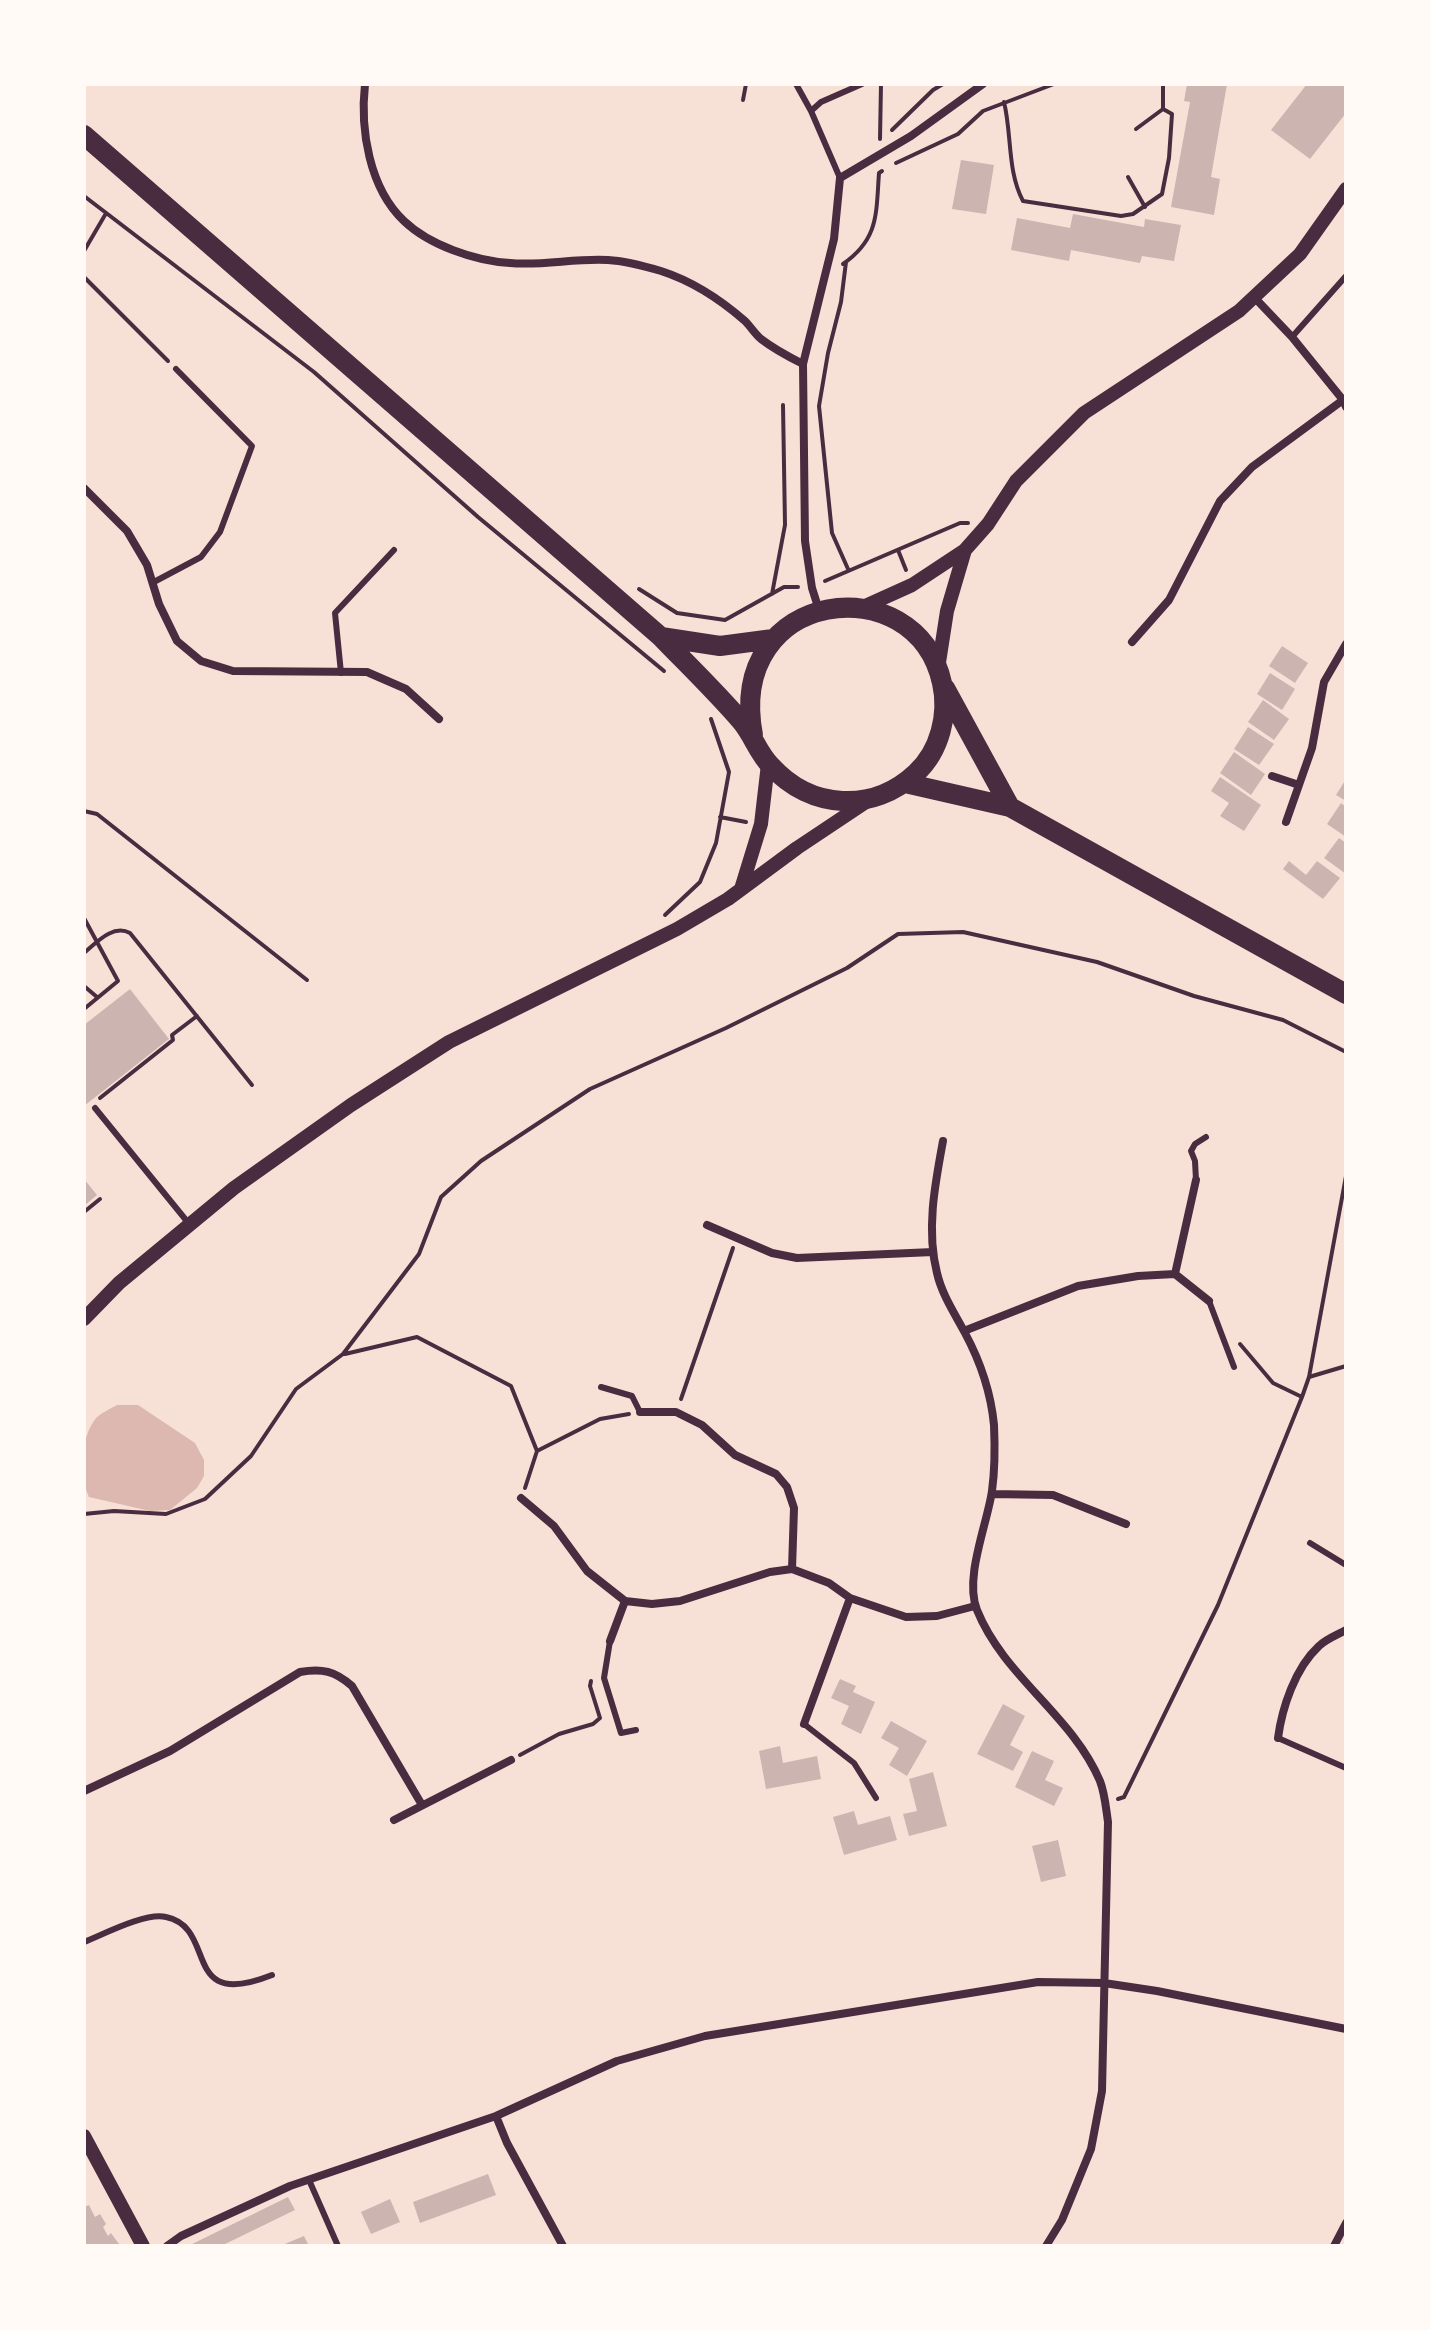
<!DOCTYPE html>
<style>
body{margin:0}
#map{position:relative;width:1430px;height:2330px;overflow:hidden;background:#f7e1d7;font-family:"PT Sans",sans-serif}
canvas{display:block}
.frame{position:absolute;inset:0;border:86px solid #fffaf5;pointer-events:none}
</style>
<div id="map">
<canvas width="1430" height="2330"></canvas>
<div class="frame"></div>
</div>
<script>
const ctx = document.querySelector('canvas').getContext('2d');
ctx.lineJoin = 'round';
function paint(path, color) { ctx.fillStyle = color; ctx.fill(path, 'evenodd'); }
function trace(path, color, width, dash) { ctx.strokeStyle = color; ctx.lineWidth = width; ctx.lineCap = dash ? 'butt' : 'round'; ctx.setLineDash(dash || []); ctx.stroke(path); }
paint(new Path2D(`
 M117 1405H138L195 1443 204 1460V1476L197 1488 170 1510 150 1511 89 1497C79 1475 80 1438 96 1418 101 1413 110 1409 117 1405Z`), '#dcb8b0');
paint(new Path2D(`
 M1187 84H1227L1211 177 1220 179 1214 215 1171 207 1190 102 1184 101Z
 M1307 84H1346V113L1310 159 1271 130Z
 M961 160 994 165 986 214 952 209Z
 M1073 214 1144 227 1145 219 1181 225 1174 261 1142 256 1140 263 1071 250 1069 261 1011 250 1017 218 1070 228Z
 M1282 646 1308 663 1295 683 1269 666Z
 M1270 673 1295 689 1282 710 1257 694Z
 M1263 700 1289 719 1274 740 1248 722Z
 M1248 727 1274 744 1259 765 1234 749Z
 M1234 752 1265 774 1251 795 1220 773Z
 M1220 777 1261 805 1244 831 1220 816 1229 803 1211 791Z
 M1346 779V801L1336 795Z
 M1341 803 1346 807V837L1327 824Z
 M1339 838 1346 843V874L1324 858Z
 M1289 861 1306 875 1317 861 1340 878 1323 899 1283 869Z
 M130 989 169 1039 84 1106V1025Z
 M84 1179 97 1195 84 1206Z
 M840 1679 856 1686 853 1692 875 1702 861 1734 841 1724 849 1706 831 1698Z
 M1003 1704 1025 1716 1010 1745 1023 1752 1013 1771 977 1754Z
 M891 1721 927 1741 907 1776 889 1765 899 1748 881 1738Z
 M780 1746 783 1763 817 1756 821 1779 766 1789 759 1751Z
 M1032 1751 1054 1761 1045 1780 1063 1788 1054 1806 1015 1787Z
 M933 1772 947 1826 909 1836 903 1814 917 1811 909 1779Z
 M854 1811 858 1825 890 1816 897 1840 844 1855 833 1817Z
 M1058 1840 1066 1876 1041 1882 1032 1846Z
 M488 2174 496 2195 420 2223 413 2202Z
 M288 2197 295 2210 221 2246H188Z
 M390 2199 400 2222 371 2234 361 2212Z
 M89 2205 95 2217 100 2214 106 2224 103 2227 108 2236 111 2233 119 2244 116 2246H84V2207Z
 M304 2236 309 2246H280Z`), '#ccb4b1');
trace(new Path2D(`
 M743 100 746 84
 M1004 102C1012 134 1007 171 1023 201L1121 216 1133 214 1162 194 1169 158 1172 114 1163 109
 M1136 129 1163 109V84
 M892 130 933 90 943 84
 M880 139 881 84
 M896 163 958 134 983 111 1054 84
 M1128 177 1145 207
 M84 196 314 372 478 517 664 671
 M84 251 105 215
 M846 262 841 302 828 353 819 406 832 533 848 569
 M843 264C879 239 876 214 879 173L882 171
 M84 277 168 361
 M898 550 906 570
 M825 581 960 523H968
 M639 589 677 613 725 620 784 587H798
 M772 594 785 525 783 405
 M84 811 97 814 307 980
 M720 817 746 822
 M665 915 700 882 716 843 729 772 711 719
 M84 918 118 981 84 1009
 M84 953C97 942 113 924 130 933L252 1085
 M84 986 97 997
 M100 1098 173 1040 172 1035 197 1016
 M84 1212 100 1199
 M1240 1344 1273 1383 1302 1397
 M345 1354 417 1337 511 1386 537 1451
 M1309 1377 1346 1366
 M681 1399 733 1248
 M525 1488 537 1451 600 1419 629 1414
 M84 1514 114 1511 166 1514 205 1499 251 1456 296 1389 343 1354 419 1254 441 1197 481 1161 590 1089 726 1028 847 968 898 934 963 932 1097 962 1194 996 1283 1020 1346 1052
 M520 1755 559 1734 593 1724 600 1718 590 1686 591 1681
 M1118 1799 1124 1797 1218 1605 1302 1397 1309 1377 1346 1176`), '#4a2c40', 4);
trace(new Path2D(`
 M796 84 811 111 840 178
 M811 111 821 102 862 84
 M1292 337 1346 276
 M152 583 201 557 220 532 252 446 176 369
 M341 673 335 613 394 550
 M95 1108 190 1225
 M1196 1180 1195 1161 1191 1151 1195 1144 1206 1137
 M1209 1301 1234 1367
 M601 1387 632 1396 640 1412
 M1310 1543 1346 1565
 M610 1641 604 1678 621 1733 636 1730
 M804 1724 854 1763 876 1798
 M1278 1738 1346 1768
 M84 1942C104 1934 146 1912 166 1917 219 1928 179 2012 272 1975
 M309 2180 338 2246`), '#4a2c40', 6);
trace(new Path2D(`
 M365 84C360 129 369 188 404 221 429 245 475 261 510 263 543 266 575 258 608 260 626 261 644 266 661 271 692 281 721 300 745 321 751 327 755 334 761 339 774 349 789 357 803 364
 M1254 297 1292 337 1343 400 1346 407
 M84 488 127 531 147 565 159 604 177 641 201 661 233 671 367 672 406 689 439 719
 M819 610 812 588 805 541 803 364 834 239 840 178 911 136 983 84
 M1132 642 1169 600 1220 501 1252 467 1343 400
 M1272 776 1299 785
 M1286 822 1312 748 1324 682 1346 644
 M943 1141C935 1184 926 1230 937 1273 942 1295 955 1314 965 1333 980 1361 991 1394 994 1425 995 1447 995 1469 992 1491 987 1525 964 1578 977 1610 1004 1677 1072 1715 1100 1781 1105 1794 1106 1809 1108 1822L1102 2091 1091 2149 1062 2220 1046 2246
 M1196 1180 1175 1274 1209 1301
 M707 1225 772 1253 797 1258 933 1252
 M964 1331 1078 1286 1138 1276 1175 1274
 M640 1412H676L702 1425 735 1455 776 1474 787 1487 794 1508 792 1569
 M992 1494 1053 1495 1126 1524
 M521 1498 554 1526 587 1571 625 1601 652 1604 680 1601 770 1572 792 1569 829 1583 850 1598 906 1617 937 1616 975 1606
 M610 1641 625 1601
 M804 1724 850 1598
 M1278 1738C1282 1708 1295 1668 1319 1646 1326 1639 1337 1635 1346 1630
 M84 1791 170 1751 300 1672C322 1668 335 1671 352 1686L422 1805
 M394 1820 511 1760
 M496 2116 507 2143 563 2246
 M167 2246 181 2236 290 2186 496 2116 617 2061 705 2036 1038 1982 1104 1983 1157 1991 1346 2029
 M1334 2246 1346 2223`), '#4a2c40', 8);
trace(new Path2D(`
 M861 608 912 585 965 550 988 524 1016 481 1084 413 1239 311 1300 254 1346 189
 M938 669 947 611 965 550
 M741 889 761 824 768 764
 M84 1319 119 1283 234 1188 351 1105 449 1042 677 929 728 899 797 848 869 800
 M84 2136 143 2246`), '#4a2c40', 14);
trace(new Path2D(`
 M84 135 661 637C688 665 716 692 741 721 753 735 758 753 771 766 811 810 873 813 916 773 940 751 949 714 942 683 916 565 725 588 753 735
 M661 637 720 646 773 639
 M945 688 1010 807
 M905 783 1010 807 1346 994`), '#4a2c40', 20);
</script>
